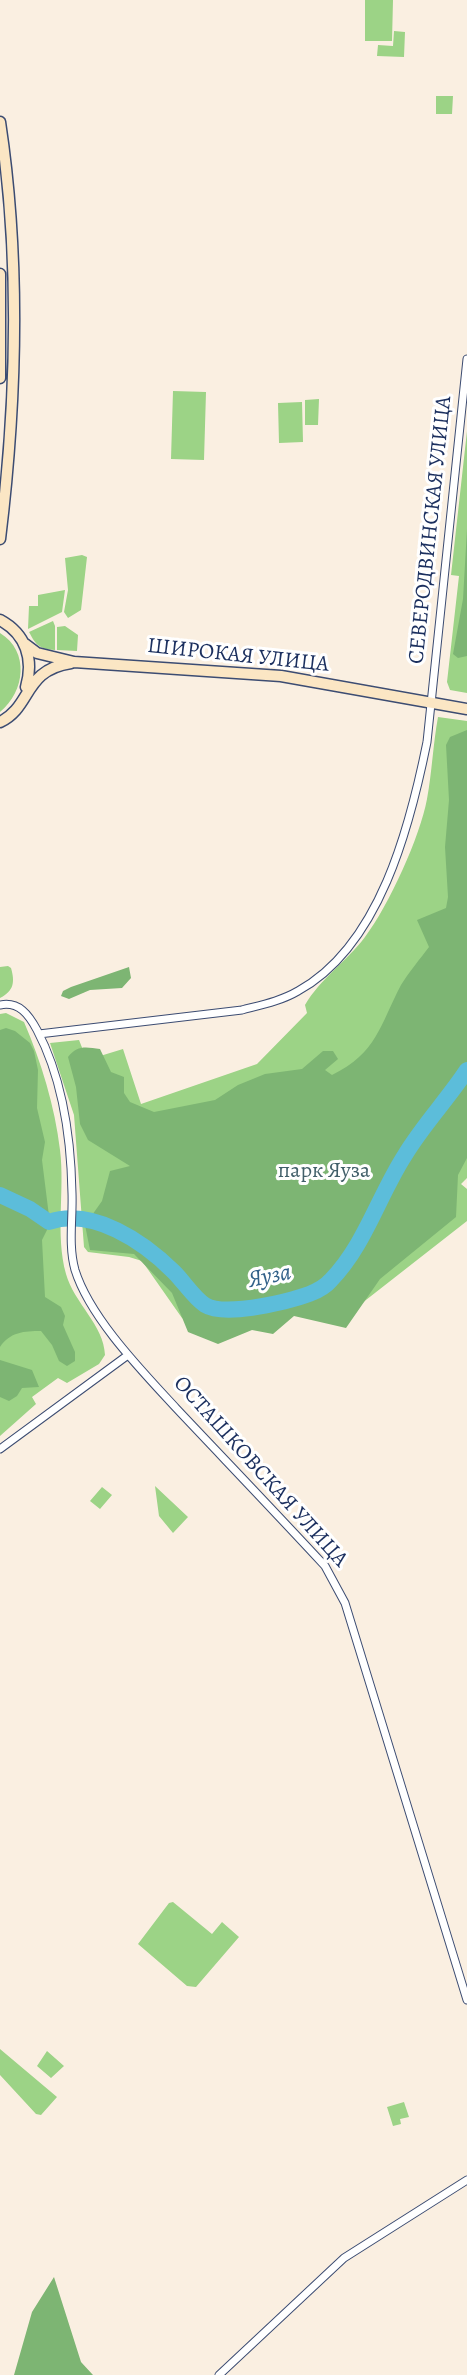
<!DOCTYPE html>
<meta charset="utf-8">
<style>
body{margin:0}
canvas{display:block;background:#faefe1}
</style>
<canvas width="467" height="2375"></canvas>
<script>
const ctx = document.querySelector('canvas').getContext('2d');
ctx.lineJoin = 'round';
function paint(path, color) { ctx.fillStyle = color; ctx.fill(path, 'evenodd'); }
function trace(path, color, width, dash) { ctx.strokeStyle = color; ctx.lineWidth = width; ctx.lineCap = dash ? 'butt' : 'round'; ctx.setLineDash(dash || []); ctx.stroke(path); }
function write(font, color, halo, rows, align = 'center') {
  ctx.font = font + ' Alegreya,serif'; ctx.lineWidth = 6; ctx.setLineDash([]); ctx.textBaseline = 'middle'; ctx.strokeStyle = halo; ctx.fillStyle = color; for (const [text, x, y, turn = 0] of rows) {
    ctx.save(); ctx.translate(x, y); ctx.rotate((+turn || 0) * Math.PI / 180); ctx.textAlign = isNaN(turn) ? turn : align; if (halo) ctx.strokeText(text, 0, 0); ctx.fillText(text, 0, 0); ctx.restore();
  }
}
paint(new Path2D(`
 M365 0H393L392 41H365Z
 M394 31 405 32 404 57 377 56 378 45 393 46Z
 M436 96H453L452 114H436Z
 M173 391 206 392 204 460 171 459Z
 M319 399 318 425H305V400Z
 M302 402 303 442 279 443 278 403Z
 M467 431V693L450 690 447 682 459 576 451 575Z
 M82 555 87 557 81 610 68 618 64 612 68 590 65 558Z
 M65 590 62 612 28 629 29 606H38V595Z
 M53 621 55 626V650C39 649 36 645 29 632Z
 M65 626 78 635 77 651 57 650V627Z
 M0 633C30 651 25 692 0 712Z
 M438 717 467 721V1178L461 1184 467 1189V1221L357 1307 287 1300 219 1331 182 1318 142 1261 129 1257 88 1252 84 1247 74 1115 50 1043 79 1040 87 1060 123 1049 141 1104 257 1064 307 1013 305 1005C320 979 347 961 365 937 389 905 420 837 427 799 432 772 433 744 438 717Z
 M8 966 11 968C15 982 14 991 0 998V967Z
 M6 1013 24 1022C41 1061 55 1107 60 1150 65 1190 55 1234 66 1274 74 1303 104 1325 105 1355L99 1364 67 1383 58 1378 32 1397 36 1404 0 1436V1014Z
 M155 1486 188 1517 173 1533 159 1516Z
 M102 1487 112 1495 100 1509 90 1501Z
 M173 1902 212 1934 222 1922 239 1937 196 1987 187 1986 138 1944 169 1903Z
 M0 2049 57 2097 41 2115 36 2114 0 2075Z
 M47 2051 64 2066 51 2078 37 2066Z
 M404 2102 409 2117 400 2119 401 2124 393 2126 387 2107Z`), '#9cd386');
paint(new Path2D(`
 M467 529V656L458 658 453 654 463 599Z
 M467 730V1158L458 1175 456 1217 380 1279 346 1328 294 1316 273 1334 252 1330 218 1344 188 1332 172 1293 134 1254 90 1250 85 1225 102 1201 110 1171 130 1166 88 1140 80 1124 76 1087 68 1057C77 1045 86 1047 100 1049L111 1072 124 1077V1093L130 1102 154 1112 215 1100 238 1085 265 1074 302 1069 323 1051H333L338 1059 325 1070 332 1075C377 1053 380 1025 401 985 409 972 420 959 429 947L417 920 446 908 448 897 445 847 449 800 446 745 450 737Z
 M129 967 131 978 122 988 90 990 69 999 61 996 63 991 71 987Z
 M6 1028 15 1031 30 1043 34 1051 38 1070 37 1108 45 1142 42 1160 50 1224 42 1240 45 1297 61 1307 65 1316 63 1325 75 1352V1361L67 1366 59 1361 52 1345 41 1331C24 1331 10 1332 0 1347V1030Z
 M0 1360 32 1370 39 1387 22 1388 17 1396 9 1401 0 1397Z
 M54 2277 81 2362 93 2375H14L32 2312Z`), '#7db573');
trace(new Path2D(`
 M0 1195 30 1209 49 1222C93 1207 144 1242 174 1272 184 1282 194 1298 205 1305 221 1315 265 1306 282 1302 298 1298 320 1293 331 1280 365 1245 379 1195 405 1155 423 1125 448 1099 467 1070`), '#5cbdda', 16);
const street = new Path2D(`
 M0 1005C19 1001 29 1015 37 1030 63 1079 71 1139 72 1193 73 1218 68 1245 75 1270 90 1318 142 1371 176 1408 226 1461 276 1513 325 1566L345 1603 467 2000
 M39 1034 242 1010C261 1005 281 1001 298 991 380 946 410 826 427 742L467 359
 M0 1449 128 1355
 M219 2375 344 2258 467 2180`);
const secondary = new Path2D(`
 M0 122C21 261 17 400 0 539
 M0 274V378
 M0 620C26 634 34 659 26 687
 M25 644 37 653 74 662 281 676 467 709
 M0 722C32 707 23 670 71 663`);
trace(street, '#3c4c72', 9);
trace(secondary, '#3c4c72', 13);
trace(street, '#fff', 7);
trace(secondary, '#fbe6c4', 10);
write('22px', '#1b2f5e', '#fff', [
 ["СЕВЕРОДВИНСКАЯ УЛИЦА",431,530,-84],
 ["ШИРОКАЯ УЛИЦА",238,656,6],
 ["ОСТАШКОВСКАЯ УЛИЦА",260,1472,48]
]);
write('22px', '#42606a', '#fff', [
 ["парк Яуза",324,1172]
]);
write('italic 24px', '#326189', '#fff', [
 ["Яуза",270,1277,-11]
]);
</script>
